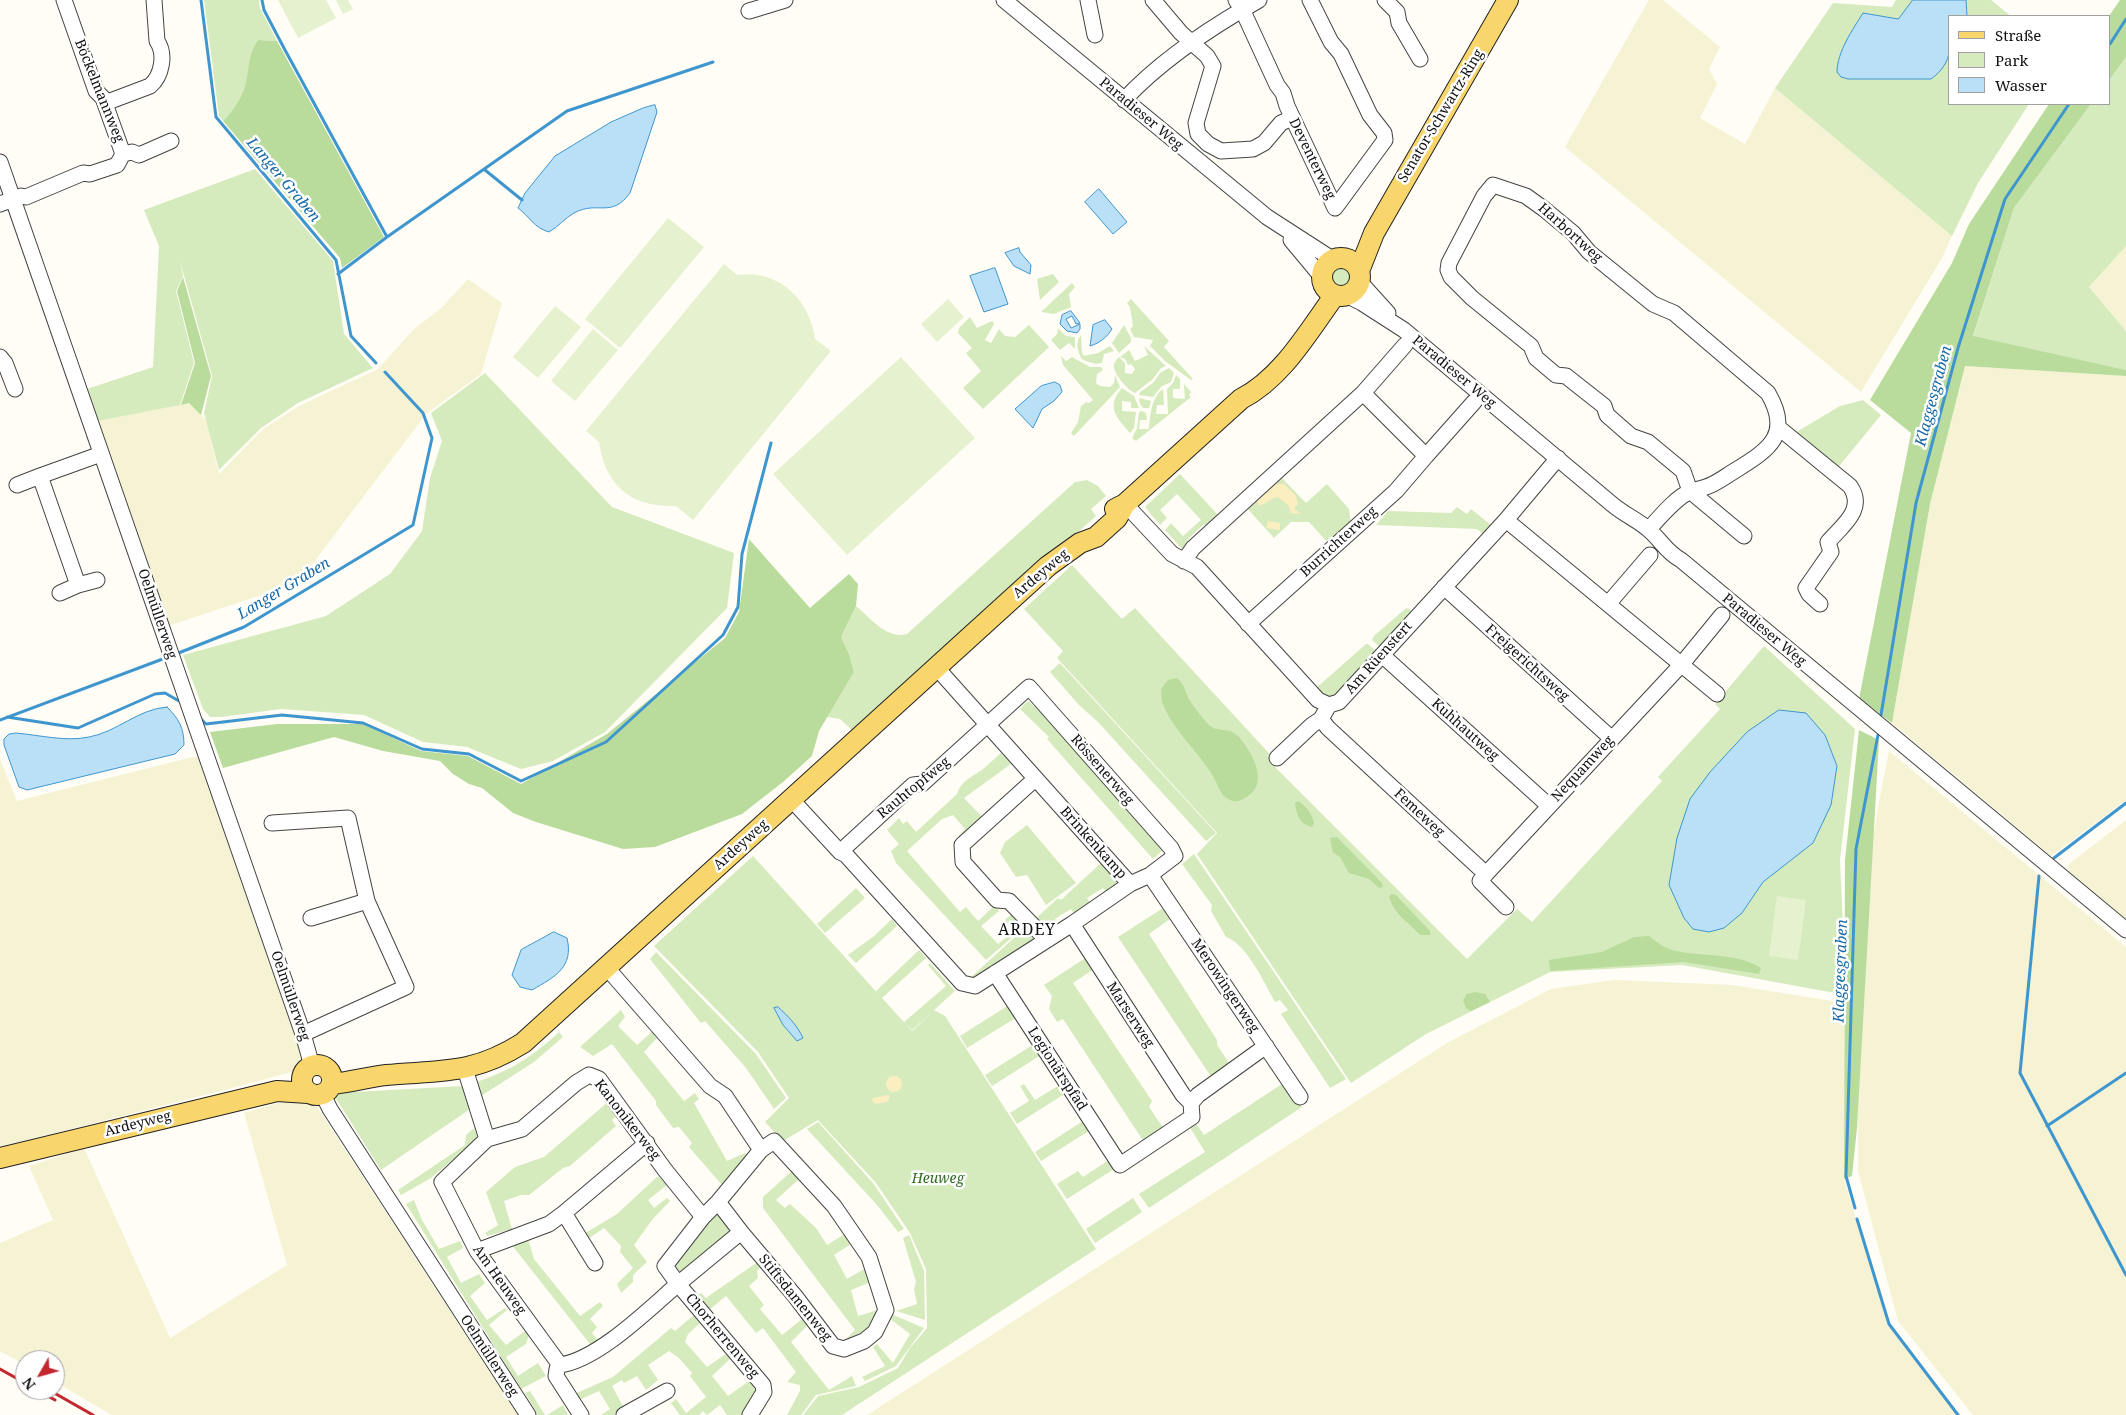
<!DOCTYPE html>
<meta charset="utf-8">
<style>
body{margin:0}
#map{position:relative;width:2126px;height:1415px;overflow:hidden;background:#fffdf5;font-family:"Noto Serif",serif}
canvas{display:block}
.legend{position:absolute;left:1948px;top:15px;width:162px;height:90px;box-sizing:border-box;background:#fff;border:1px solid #a0a0a0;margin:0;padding:6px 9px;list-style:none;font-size:15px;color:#111}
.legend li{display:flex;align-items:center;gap:10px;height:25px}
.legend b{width:25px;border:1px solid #a0a0a0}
.north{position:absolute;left:15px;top:1350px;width:50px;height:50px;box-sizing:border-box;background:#fff;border:1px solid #a0a0a0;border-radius:50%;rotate:232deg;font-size:14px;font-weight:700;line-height:20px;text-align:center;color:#111}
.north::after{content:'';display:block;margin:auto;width:18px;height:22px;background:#c4262e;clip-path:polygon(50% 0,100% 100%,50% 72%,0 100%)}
</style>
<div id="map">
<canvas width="2126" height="1415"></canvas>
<ul class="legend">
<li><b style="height:6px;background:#f9d66b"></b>Straße</li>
<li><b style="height:14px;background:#d5ebbd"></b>Park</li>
<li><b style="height:14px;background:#b9e0f7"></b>Wasser</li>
</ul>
<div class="north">N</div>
</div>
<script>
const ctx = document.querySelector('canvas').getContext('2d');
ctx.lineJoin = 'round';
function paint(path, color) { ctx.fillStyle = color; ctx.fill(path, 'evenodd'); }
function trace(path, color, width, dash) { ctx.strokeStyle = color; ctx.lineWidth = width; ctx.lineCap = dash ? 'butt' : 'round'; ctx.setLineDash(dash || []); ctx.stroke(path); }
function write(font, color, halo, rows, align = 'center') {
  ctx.font = font + ' "Noto Serif",serif'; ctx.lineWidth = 5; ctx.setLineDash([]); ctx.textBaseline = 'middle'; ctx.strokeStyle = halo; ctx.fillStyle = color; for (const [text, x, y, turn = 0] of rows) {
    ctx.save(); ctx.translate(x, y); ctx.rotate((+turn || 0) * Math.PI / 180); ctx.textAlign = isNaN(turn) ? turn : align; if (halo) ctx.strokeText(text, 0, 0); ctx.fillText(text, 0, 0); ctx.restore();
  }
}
paint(new Path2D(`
 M1649 0H1663L1720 47 1709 69 1717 84 1700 118 1745 144 1775 88 1952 236 1942 258 1861 392 1565 147Z
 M2126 246V331L2089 287Z
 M468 279 502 303 481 374 426 414 298 583 168 626 98 421 189 403 206 420 219 474 263 429 299 406 378 369 414 329 441 308Z
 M1965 366 2126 376V800L2051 856 1892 723 1930 504Z
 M1889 751 2126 947V1415H1973L1898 1321 1858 1171V1106L1866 883 1878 807Z
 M193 757H203L289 1003 302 1056 301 1065 295 1071 240 1086 0 1147V759L17 801Z
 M2126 820V919L2068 871 2069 864Z
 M1614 980 1733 985 1844 1003V1179L1888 1325 1961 1415H867L1447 1043 1551 989Z
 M296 1098 317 1107 518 1415H112L55 1382V1360H25V1365L0 1351V1243L53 1220 29 1166 84 1148 170 1338 287 1265 244 1113Z`), '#f6f3d4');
paint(new Path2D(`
 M204 0H259L260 8 277 41 258 40C249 53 250 70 246 85 242 99 234 110 223 121L219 116Z
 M1896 0H1991L2011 16H1950V104H2029L1978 183 1952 236 1775 88 1833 3 1892 7Z
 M2126 57V246L2089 287 2126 331V370L1973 337 2014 208 2091 104H2110V79Z
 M255 169 333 261 344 334 373 368 298 403 261 428 219 470 204 413 212 376 180 261 183 276 176 291 194 363 180 405 98 421 87 389 153 367 159 246 144 210Z
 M1331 278a10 10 0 1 1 20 0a10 10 0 1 1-20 0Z
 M1053 274 1059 282 1040 300 1037 279Z
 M1072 283 1075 287 1069 294 1071 307 1054 314 1041 312Z
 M1131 299 1169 341 1164 347 1193 379 1191 380 1165 361 1150 346 1153 340 1134 337 1130 329 1133 326 1130 307 1127 303Z
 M970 317 977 328 992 321 994 324 985 340 991 343 999 329 1005 336 1015 337 1029 325 1049 347 983 409 963 388 981 371 966 353 972 348 958 333 959 328Z
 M1124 325 1131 338V342L1119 353 1112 343Z
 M1058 328 1066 336 1075 337V349L1069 343 1060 350 1051 340 1057 334Z
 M1081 335 1082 353 1084 356 1098 353 1110 346 1114 351 1104 354 1102 363 1096 364 1083 360C1077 353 1075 341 1081 335Z
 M1144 346 1166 366 1161 368 1153 379 1135 393C1127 390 1112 372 1114 364 1115 361 1117 359 1119 357L1125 363V373L1132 374 1135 369 1131 364 1128 365 1125 359 1120 357 1129 350 1135 361 1148 355Z
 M1061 356 1066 361 1072 357 1090 367H1101L1103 370 1097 374 1096 383 1100 386 1110 387 1114 383 1115 375 1120 387 1074 436 1071 433 1078 422 1081 406 1086 402 1089 403 1093 400 1063 365Z
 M1169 368 1174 373 1171 382 1162 386 1153 397 1139 395 1140 392 1153 383 1160 373Z
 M485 373 612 507 734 553 727 608 605 732 553 761 521 769 467 747 423 742 364 715 281 709 221 717H210L203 709 183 655 326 616 390 574 422 531 430 478 442 441 431 413Z
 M1176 375 1180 379V389H1173V398L1185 399 1184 384 1191 392 1189 395 1191 397 1136 441 1132 438 1137 428 1139 412 1142 411 1146 413 1147 420H1140L1139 429H1149C1150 417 1151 397 1163 389L1164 405H1157L1156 414H1168L1167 389 1173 383Z
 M1122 388 1134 396 1139 408H1131V402L1122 401V411L1136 412 1134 428 1130 433C1117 418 1105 407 1122 388Z
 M1139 398 1151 401 1149 408H1143L1140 404Z
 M1863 400 1881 415 1836 470 1793 434 1840 406Z
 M1180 474 1221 518 1209 529 1204 524 1187 540 1191 545 1183 550 1165 530 1171 523 1183 536 1201 520 1177 494 1160 510 1167 518 1160 525 1145 507Z
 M1280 476 1306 503 1327 484 1349 509 1351 524 1329 544 1309 522H1291L1274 538 1246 507Z
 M1087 480 1098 486 1106 496 1091 509 1096 516 854 732 840 719 827 717 854 672 849 654 841 637 856 606C870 618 888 640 907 634L1075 482Z
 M1457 507 1467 514 1471 509 1491 525 1484 535 1477 529 1376 525 1388 511 1451 513Z
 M1072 565 1122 619 1135 608 1278 763 1275 767 1467 959 1517 909 1532 922 1662 781 1658 777 1720 709 1715 704 1764 646 1855 729 1840 860 1846 995 1682 965 1550 972 1426 1034 1351 1083 1197 854 1217 833 1057 658 1063 651 1024 609Z
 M1408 608 1412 612 1380 647 1372 640 1374 636 1405 609Z
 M1366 644H1368L1376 651 1332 699H1327L1315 689Z
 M1060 663 1216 833 1206 841 1098 722 1079 705 1050 672Z
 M1028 701 1041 712 1165 848 1153 859 1047 739 1049 737 1020 709Z
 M1001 753 1011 764 964 798 984 819 961 839 958 836 965 829 953 815 942 819 907 851 960 912 966 907 978 921 995 905 999 911 981 926 998 944 1014 931 1005 920 1013 913 1024 927 986 960 896 863 891 851 899 844 887 830 899 818 903 824 907 821 916 832 957 794C962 779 973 777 983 769 989 764 995 758 1001 753Z
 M1027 825 1076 883 1046 905 1027 875 1016 877 1000 853 1005 842Z
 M1194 854 1346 1079 1330 1088 1281 1014 1288 1010 1280 1000 1275 1002C1265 984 1246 943 1226 937L1211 911 1212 905 1182 864Z
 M753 856 912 1031 932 1012 912 1030 904 1022 946 986 928 965 930 963 955 991 934 1010 945 1016 1096 1249 842 1415H803L818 1396 859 1387 898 1368 910 1348 927 1328 926 1269 910 1233 876 1183 818 1120 783 1141 765 1122 789 1098 758 1052 654 946Z
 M1102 862 1117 879 1116 887 1108 895 1103 888 1087 898 1092 905 1076 916 1071 909 1055 919 1059 926 1049 932 1034 920 1058 898 1061 900Z
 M856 888 865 898 825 933 817 924Z
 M1163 908 1170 919 1149 934 1217 1040V1045L1231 1066 1212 1078 1118 937Z
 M892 919 897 926 856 963 848 955 874 936Z
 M1027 926 1033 934 1034 941 1027 947 1025 944 997 962 999 965 974 980 970 978Z
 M919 950 926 958 882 998 876 991Z
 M656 952 756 1054 786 1098 774 1109 746 1068 705 1021 701 1023 650 959Z
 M1087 957 1094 969 1073 983 1152 1101 1149 1107 1164 1129 1144 1142 1063 1019 1057 1022 1049 1009 1052 996 1044 985Z
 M1009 1005 1017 1017 967 1048 960 1036Z
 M621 1010 625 1017 618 1026 637 1045 652 1032 657 1038 644 1052 684 1101 695 1093 699 1099 694 1103 727 1161 745 1153 748 1156 723 1186 689 1147 692 1143 679 1127 673 1128 656 1105V1101L612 1044 593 1056 580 1047Z
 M559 1032 563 1037 534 1062 481 1096 476 1082C510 1071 532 1057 559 1032Z
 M1034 1044 1041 1055 992 1086 985 1075Z
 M1285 1082 1302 1107 1149 1208 1139 1194 1205 1152 1189 1126 1195 1122 1204 1135Z
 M1024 1084 1035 1100 1061 1084 1066 1093 1017 1124 1010 1113 1029 1101 1020 1086Z
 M462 1086 470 1109 381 1170 335 1097 337 1093Z
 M609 1101 618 1114 612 1120 616 1126 570 1166 563 1168 529 1195H521L504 1201 512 1229 487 1236 485 1233 498 1225 486 1192 515 1167 544 1157Z
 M1083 1121 1089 1131 1041 1161 1035 1152Z
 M818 1122 873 1183 904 1229 898 1232 878 1206 807 1129Z
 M474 1128 477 1135 475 1141 431 1178 401 1195 398 1190 465 1145 466 1135Z
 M1109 1160 1114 1169 1067 1199 1057 1184 1078 1171 1083 1177Z
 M793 1170 799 1179 776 1200 785 1208 790 1204 816 1228 827 1245 845 1234 851 1244 834 1255 847 1279 866 1268 871 1282 851 1290 858 1316 878 1310 866 1330 845 1340 855 1330 763 1208V1197Z
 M658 1176 667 1185 648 1200 654 1208 667 1198 670 1201 652 1220 634 1245 647 1262 633 1275V1282L621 1293 617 1284 633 1268 620 1252 621 1246 604 1228 585 1241 582 1235 617 1214Z
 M1133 1198 1142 1212 1095 1243 1086 1229Z
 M414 1200 422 1220 439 1249 460 1241 463 1248 447 1257 461 1283 479 1274 485 1283 470 1296 487 1320 505 1308 507 1310 489 1325 506 1345 525 1331 529 1335 526 1344 506 1357 518 1376 538 1363 546 1376 521 1389 406 1204Z
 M720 1213 734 1230 680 1273 675 1267 677 1258 716 1214Z
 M909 1235 924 1271 925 1320 896 1311 917 1304 914 1289 916 1282 903 1238Z
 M528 1239 534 1259 580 1316 600 1302 603 1306 590 1319 597 1327 592 1333 598 1340 590 1344 511 1244Z
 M759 1261 762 1265 757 1271 758 1278 749 1286 764 1305 760 1309 782 1335 802 1319 807 1326 791 1342 829 1390 852 1376 856 1386 816 1395 801 1415H787L800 1391V1385L787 1382 796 1372 763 1328 756 1333 726 1296 709 1310 697 1296 701 1293 706 1298Z
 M891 1314 924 1328 896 1366 865 1381 862 1377 885 1366 873 1347 877 1344 893 1363 910 1334 889 1318Z
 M694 1315 700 1323 688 1334 685 1342 707 1367 727 1353 731 1358 712 1376 728 1396 749 1381 756 1391 742 1415H727L720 1405 707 1415 703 1411 699 1415H680L671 1403 676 1399 686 1413 706 1397 690 1376 692 1373 679 1358 669 1351 648 1365 658 1380 646 1390 637 1376 624 1383 622 1380 612 1386 625 1410 615 1415H601L610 1409 599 1391 577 1401 572 1395 613 1377 671 1328 675 1331Z
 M530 1391 545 1415H538L525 1393Z
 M563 1405 568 1415H547Z`), '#d5ebbd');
paint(new Path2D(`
 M2120 0H2126V57L2110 79 2109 16Z
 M258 40 277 41 384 237 342 268 340 258 223 121C234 110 242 98 246 83 249 68 249 52 258 40Z
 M2049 104H2091L2014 208 1973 336 2126 370V376L1965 366 1930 504 1892 723 1859 699 1911 433 1870 400 1952 263 1969 224Z
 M183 277 211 376 201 415 189 403 181 405 195 363 177 291Z
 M749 539 810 608 849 574 858 584 856 606 841 637 849 654 854 672 819 731 812 756 783 782 742 814 655 847 623 849 536 822 513 813 482 788 469 784 453 774 440 761 383 751 334 737 223 768 210 732 277 724H363L421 751 468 756 521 784 607 734 725 638 739 612Z
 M1177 678C1185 684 1185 693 1190 701 1196 709 1202 718 1209 725 1217 733 1229 726 1239 737 1252 752 1269 783 1248 796 1242 800 1237 803 1230 800 1219 795 1219 786 1213 776 1199 752 1173 731 1163 704 1161 700 1162 694 1161 689L1168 680Z
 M1859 730 1879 740 1857 1128 1852 1176 1844 1179 1845 860Z
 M1298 801C1306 806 1313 815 1314 824L1312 827C1300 825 1296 814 1295 803Z
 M1337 837 1382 883 1383 887 1379 888 1369 879 1349 873 1340 857 1333 852 1330 838Z
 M1391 894 1396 895 1430 931V935H1420C1407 920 1396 917 1389 897Z
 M1649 936C1655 941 1662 946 1669 949 1697 958 1734 951 1761 968L1759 974 1684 962 1550 971 1549 960 1602 952 1634 937Z
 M1475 992 1485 994 1490 1002 1471 1011 1466 1008 1463 1000 1467 994Z`), '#b9dc9c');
paint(new Path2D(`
 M1276 484H1284L1296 496 1298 504 1294 508 1301 514 1291 513 1288 505 1278 497C1271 498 1266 504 1259 506L1257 500Z
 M1268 521 1280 523V530L1266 528Z
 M886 1084a8 8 0 1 1 16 0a8 8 0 1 1-16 0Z
 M887 1095 890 1096 887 1102 876 1104 872 1101 873 1098Z`), '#fbeec1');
paint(new Path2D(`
 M278 0H326L336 18 298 38Z
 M336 0H348L353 9 343 14Z
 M668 218 704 247 620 348 585 319Z
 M724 264 737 275C778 269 810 299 815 339L831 351 693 520 676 506C632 508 605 486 599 442L586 431Z
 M948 299 964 317 937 342 921 324Z
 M555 306 581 327 538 378 513 357Z
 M593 329 618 350 575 401 551 381Z
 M901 357 975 438 847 555 773 474Z
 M1777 896 1806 900 1798 960 1769 956Z`), '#e6f2cf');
const water = new Path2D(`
 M1913 0H1966L1967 16H1950C1950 42 1955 62 1931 79H1848L1841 77 1837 72C1837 52 1853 29 1863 13L1898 19Z
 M655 105 657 112 630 193C611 219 598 200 574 213 565 218 558 227 549 232 534 228 529 216 518 208L525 193 555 156 611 122 643 108Z
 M1099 189 1127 222 1113 234 1085 202Z
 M1019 248 1020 252 1031 265 1030 274 1014 266 1005 253Z
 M995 268 1008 304 984 312 970 276Z
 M1071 311 1080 323 1076 324 1072 316 1066 319 1071 328 1080 324V329L1077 333 1067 331 1060 324 1062 315Z
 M1105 320 1112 329C1107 337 1100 343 1090 346L1093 325Z
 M1055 382 1060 385 1062 392 1054 401 1042 409 1033 428 1015 409 1041 386Z
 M167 707C179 719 184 728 184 745L175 754 27 790 19 787 4 745V739L9 734 16 733C39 735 66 742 89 737 117 732 138 709 167 707Z
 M1779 710 1806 713 1825 735 1837 766 1831 805 1813 843 1763 882 1742 913 1724 928 1709 932 1693 929 1684 918 1669 885 1677 838 1690 799 1710 772 1747 732Z
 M554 932 567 938C574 967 555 977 532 990L520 987 512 975 521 950Z
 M778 1007C788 1016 797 1025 803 1038L797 1041 783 1025 774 1008Z`);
paint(water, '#b9e0f7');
trace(water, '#3f96cf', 1);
trace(new Path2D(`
 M201 0 216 117 336 260 351 336 376 363
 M262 0 264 10 285 50 387 237
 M2110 44 2126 19
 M485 170 522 200
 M338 274 387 237 567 111 713 62
 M176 654 244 627 413 525 432 438 423 413 385 372
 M1881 715 1916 503 1958 348 2005 199 2069 104
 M7 717 78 728 155 694 165 693 179 701
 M200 718 206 724 282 715 363 723 422 749 469 754 521 781 606 742 723 635 738 607 742 554 771 443
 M0 720 168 657
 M2054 858 2126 803
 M2039 876 2020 1073 2126 1275
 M2047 1126 2126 1073
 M1855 1208 1846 1176 1856 849 1878 735
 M1857 1219 1889 1324 1958 1415`), '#3f96cf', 3);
const minor = new Path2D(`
 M1004 0 1267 217 1332 259
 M1088 0 1095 35
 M1153 0 1181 33 1207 56 1213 66 1196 123 1198 134 1208 144 1221 151 1253 149 1264 143 1281 123 1292 118
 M1236 0 1242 9 1277 85 1283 93 1287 106 1335 208 1385 140 1384 133 1370 115 1341 54 1331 42 1310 0
 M1385 0 1397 12 1399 23 1420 59
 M749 11 785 0
 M1124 100C1160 61 1213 26 1259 0
 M105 103 150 86C162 76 166 54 157 41L154 0
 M123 154 132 152 139 155 171 141
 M0 162 303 1034 312 1066
 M0 204 21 196 26 197 83 173 90 174 117 165 123 154 103 98 96 91 64 0
 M1291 240 1321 276
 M1359 281 1388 313
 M1346 295 1362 303 1404 330 1613 505C1625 515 1638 520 1649 530 1661 540 1666 552 1681 560L2126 930
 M0 357 5 363 15 389
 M1363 393 1405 345
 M1779 428 1850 486C1866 509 1843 525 1828 542L1831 552 1806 588 1809 594 1820 604
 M1426 456 1474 402
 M17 485 40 476
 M1125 504 1172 554 1197 567 1318 700 1329 705 1339 702 1506 520 1558 458
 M1506 520 1717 694
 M1649 529C1659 518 1676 497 1691 491 1696 489 1701 489 1706 487 1716 484 1726 476 1736 470 1770 449 1792 434 1768 393L1674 313 1653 304 1589 252 1573 233 1544 209 1526 196 1493 185 1484 196 1449 263 1448 270 1451 277 1472 298 1531 346 1536 358 1556 375 1566 376 1604 406 1607 415 1631 436 1648 442 1683 471 1690 491 1744 536
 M1184 561 1193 548 1363 393 1426 456 1396 491 1248 624
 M97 580 78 585 40 476 101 454
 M1444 587 1611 738
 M60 593 78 585
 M1608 604 1650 555
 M1382 655 1548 805
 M936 667 1130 884
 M1329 705 1321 719 1328 728 1486 874 1480 881 1506 907
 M1277 758 1312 725 1321 719
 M1035 779 962 845 963 862 997 900 1009 901 1047 940
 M791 799 840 852 846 855 962 983 975 986 1072 924 1130 884 1150 875 1175 856 1171 848 1029 687 922 784 913 785 840 852
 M272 823 348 818 367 901 406 987 303 1034
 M1486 874 1681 665 1722 615
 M1150 875 1300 1097
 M311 918 367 901
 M1072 924 1183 1095 1191 1103
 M607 968 710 1086 725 1096 761 1150 718 1202 703 1217 665 1266 678 1284 741 1232 718 1202
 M995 973 1120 1165 1192 1117 1191 1103 1198 1095 1266 1046
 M465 1069 487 1139 442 1182 477 1251 560 1365
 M323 1095 330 1109 528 1415
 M487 1139 522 1129 576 1083 589 1075 599 1079 665 1170 703 1217
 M564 1213 647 1143
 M741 1232 795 1296 833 1346 844 1349 864 1341 875 1332 886 1310 869 1257 834 1206 774 1141 761 1150
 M477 1251 549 1224 564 1213 595 1263
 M560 1365C598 1360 649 1309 678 1284L763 1385 764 1392 750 1415
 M560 1365 557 1369 556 1376 581 1415
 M624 1415 667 1391`);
const major = new Path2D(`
 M1322 277a19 19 0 1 1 38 0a19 19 0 1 1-38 0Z
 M1359 271 1374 233 1508 0
 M1115 509 1125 504 1241 399C1282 378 1308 332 1335 295
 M302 1080a15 15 0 1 1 30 0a15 15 0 1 1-30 0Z
 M332 1084C351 1082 368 1077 386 1075 442 1070 472 1075 523 1043L1048 566 1080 543 1096 537 1117 518 1125 504
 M0 1158 277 1091 308 1093`);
trace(minor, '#444', 17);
trace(major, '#222', 22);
trace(minor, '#fff', 15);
trace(major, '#f9d66b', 20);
trace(new Path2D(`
 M0 1369 25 1383
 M37 1390 55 1400
 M49 1390 93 1415`), '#c4262e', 3);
write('14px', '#111', '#fff', [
 ["Böckelmannweg",99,91,68],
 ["Paradieser Weg",1141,114,40],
 ["Senator-Schwartz-Ring",1441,116,-59],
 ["Deventerweg",1312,159,64],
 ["Harbortweg",1570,233,42],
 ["Paradieser Weg",1454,372,40],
 ["Burrichterweg",1339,542,-42],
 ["Ardeyweg",1041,574,-40],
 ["Oelmüllerweg",157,614,71],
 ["Paradieser Weg",1764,630,40],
 ["Am Rüenstert",1379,658,-48],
 ["Freigerichtsweg",1527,663,42],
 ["Kuhhautweg",1465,730,42],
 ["Nequamweg",1583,769,-47],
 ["Rössenerweg",1102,770,49],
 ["Rauhtopfweg",914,788,-39],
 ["Femeweg",1419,813,43],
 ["Brinkenkamp",1093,843,48],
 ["Ardeyweg",741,845,-42],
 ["Merowingerweg",1225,986,56],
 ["Oelmüllerweg",290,996,71],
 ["Marserweg",1130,1015,57],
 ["Legionärspfad",1057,1069,57],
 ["Kanonikerweg",627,1120,52],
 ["Ardeyweg",138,1124,-14],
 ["Am Heuweg",499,1280,55],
 ["Stiftsdamenweg",795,1298,51],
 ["Chorherrenweg",722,1336,50],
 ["Oelmüllerweg",489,1356,57]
]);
write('italic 14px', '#2f6b1f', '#fff', [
 ["Heuweg",938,1179]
]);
write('italic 15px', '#1768a6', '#fff', [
 ["Langer Graben",283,180,50],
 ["Klaggesgraben",1934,396,-75],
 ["Langer Graben",284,589,-31],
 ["Klaggesgraben",1841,971,-88]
]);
ctx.letterSpacing = '1px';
write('16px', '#111', '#fff', [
 ["ARDEY",1027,930]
]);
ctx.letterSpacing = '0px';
</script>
